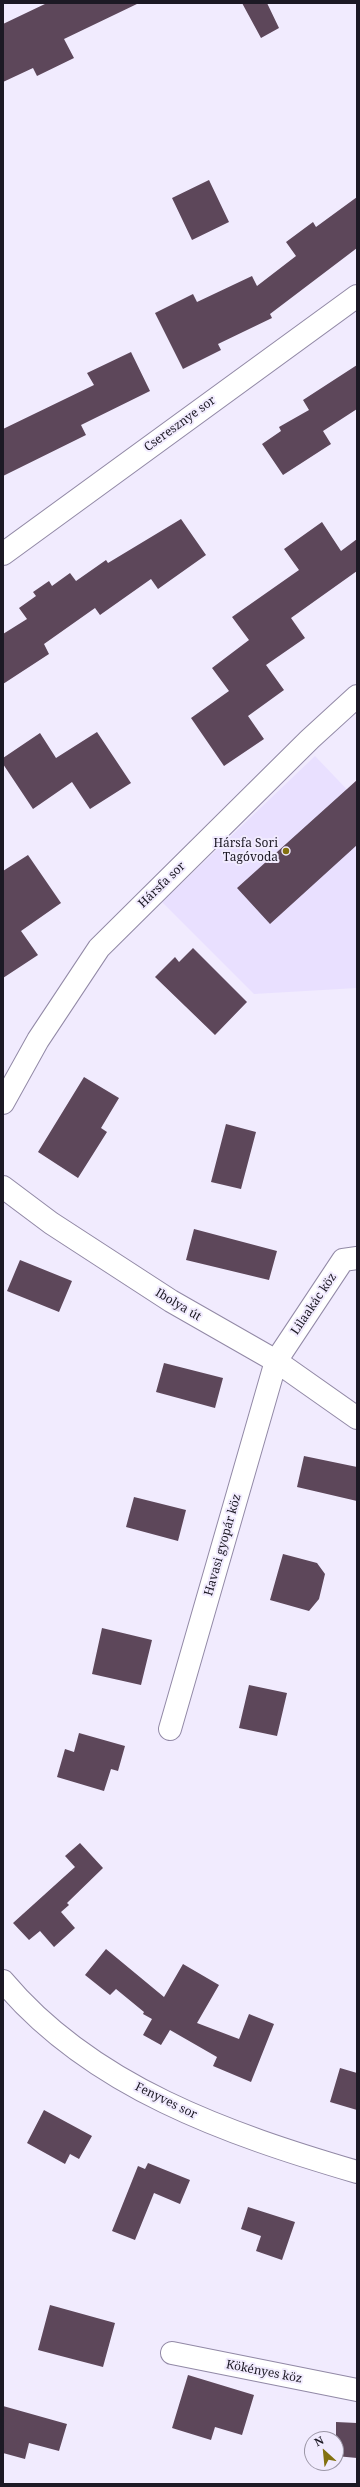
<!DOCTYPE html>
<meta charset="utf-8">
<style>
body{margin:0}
#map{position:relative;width:360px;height:2487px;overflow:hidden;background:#f1ebfe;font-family:"Noto Serif",serif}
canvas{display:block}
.frame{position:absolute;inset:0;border:4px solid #1c1924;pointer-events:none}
.north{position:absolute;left:304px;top:2431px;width:40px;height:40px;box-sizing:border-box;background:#f1ebfe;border:1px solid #9c97a7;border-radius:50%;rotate:333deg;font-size:11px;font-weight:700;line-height:16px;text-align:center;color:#1c1924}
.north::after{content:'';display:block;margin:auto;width:14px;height:18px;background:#837110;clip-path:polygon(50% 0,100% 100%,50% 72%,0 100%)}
</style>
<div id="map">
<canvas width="360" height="2487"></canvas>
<div class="frame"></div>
<div class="north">N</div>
</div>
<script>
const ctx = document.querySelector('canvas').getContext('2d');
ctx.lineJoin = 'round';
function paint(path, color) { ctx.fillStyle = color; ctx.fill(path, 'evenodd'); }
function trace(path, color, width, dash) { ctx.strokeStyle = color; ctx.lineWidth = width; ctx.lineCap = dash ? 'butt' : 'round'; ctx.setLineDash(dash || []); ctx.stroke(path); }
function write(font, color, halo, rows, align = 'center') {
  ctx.font = font + ' "Noto Serif",serif'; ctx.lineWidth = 4; ctx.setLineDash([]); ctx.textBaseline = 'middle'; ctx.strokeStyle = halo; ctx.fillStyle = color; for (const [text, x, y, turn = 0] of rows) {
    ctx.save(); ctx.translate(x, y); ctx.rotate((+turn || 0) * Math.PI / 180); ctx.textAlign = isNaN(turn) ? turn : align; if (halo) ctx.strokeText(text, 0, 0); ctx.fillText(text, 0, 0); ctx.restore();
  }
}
paint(new Path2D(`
 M315 756 357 800V988L254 994 162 902Z`), '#e9e0ff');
paint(new Path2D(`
 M47 3H139L64 39 74 58 37 76 33 68 3 82V24Z
 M242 3H267L279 28 261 38Z
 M209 180 229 222 192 240 172 198Z
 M357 197V248L270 314 272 318 218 344 221 350 183 369 155 313 193 294 197 302 252 276 257 286 296 256 286 242 313 222 316 227Z
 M131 352 150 391 81 425 86 435 3 476V429L94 385 87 373Z
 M357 365V409L323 431 331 444 283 475 262 444 281 431 279 427 309 410 303 400Z
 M181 519 206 555 158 589 151 579 100 615 95 608 44 644 49 654 3 684V634L27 619 19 608 36 596 33 592 49 581 52 586 70 573 76 581 106 560 108 563Z
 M322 522 341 551 357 539V571L291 618 305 638 266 665 284 690 248 716 264 739 224 766 191 718 229 691 212 668 249 640 232 617 299 570 284 549Z
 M97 732 131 783 90 809 72 782 33 809 3 764V758L40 733 56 758Z
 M357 780V845L270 924 237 888Z
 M28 855 61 903 21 931 38 955 3 978V871Z
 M193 948 247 1002 215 1035 155 977 175 957 179 962Z
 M84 1077 119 1098 101 1128 107 1132 78 1178 38 1152Z
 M226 1124 256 1132 241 1189 211 1182Z
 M194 1229 277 1251 269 1280 186 1260Z
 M20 1260 72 1281 59 1312 7 1291Z
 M164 1363 223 1378 215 1408 156 1392Z
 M304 1456 357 1467V1501L297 1487Z
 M134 1497 186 1510 178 1541 126 1527Z
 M283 1554 317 1563 325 1574 319 1599 309 1611 270 1600Z
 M102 1628 152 1640 141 1685 92 1674Z
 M249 1685 287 1693 277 1736 239 1728Z
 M79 1733 125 1746 118 1771 111 1769 104 1791 57 1777 65 1749 74 1752Z
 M80 1843 103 1868 67 1903 69 1905 61 1912 75 1928 54 1947 40 1931 29 1940 13 1923 75 1867 65 1856Z
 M106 1949 164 1997 183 1964 219 1985 197 2023 239 2039 249 2014 274 2024 251 2082 213 2066 217 2057 170 2030 161 2045 143 2035 152 2019 143 2014 144 2012 116 1989 110 1995 85 1975Z
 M340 2068 357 2073V2110L330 2102Z
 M44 2110 92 2136 79 2159 70 2154 65 2164 27 2143Z
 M148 2163 190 2180 180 2204 154 2193 135 2240 112 2231 138 2166 145 2169Z
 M248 2207 295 2222 282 2260 256 2251 261 2236 241 2229Z
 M50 2305 115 2323 103 2367 38 2350Z
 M188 2375 254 2395 242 2435 215 2427 211 2440 172 2428Z
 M3 2406 67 2424 59 2451 29 2443 25 2459 3 2453Z
 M336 2422 357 2423V2458L336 2456Z`), '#5d475a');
const minor = new Path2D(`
 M3 554 357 296
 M3 1103 38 1040 99 948 310 739 357 696
 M3 1187 51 1223 171 1301 276 1361 357 1418
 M170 1729 276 1361 343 1260 357 1258
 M3 1981C92 2087 228 2134 357 2172
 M172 2353 357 2390`);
trace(minor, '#9289a6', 24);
trace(minor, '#fff', 22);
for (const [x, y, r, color] of [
 [286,851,4,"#837110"]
]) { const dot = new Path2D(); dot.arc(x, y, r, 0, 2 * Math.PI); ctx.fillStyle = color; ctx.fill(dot); trace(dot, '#f1ebfe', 1.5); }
write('12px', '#1c1924', '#f1ebfe', [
 ["Cseresznye sor",180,424,-36],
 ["Hársfa sor",162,885,-44],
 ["Lilaakác köz",314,1304,-56],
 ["Ibolya út",178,1305,31],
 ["Havasi gyopár köz",223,1545,-74],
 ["Fenyves sor",166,2101,26],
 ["Kökényes köz",264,2372,11]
]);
write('12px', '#1c1924', '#f1ebfe', [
 ["Hársfa Sori",278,844],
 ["Tagóvoda",278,858]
], 'right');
</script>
